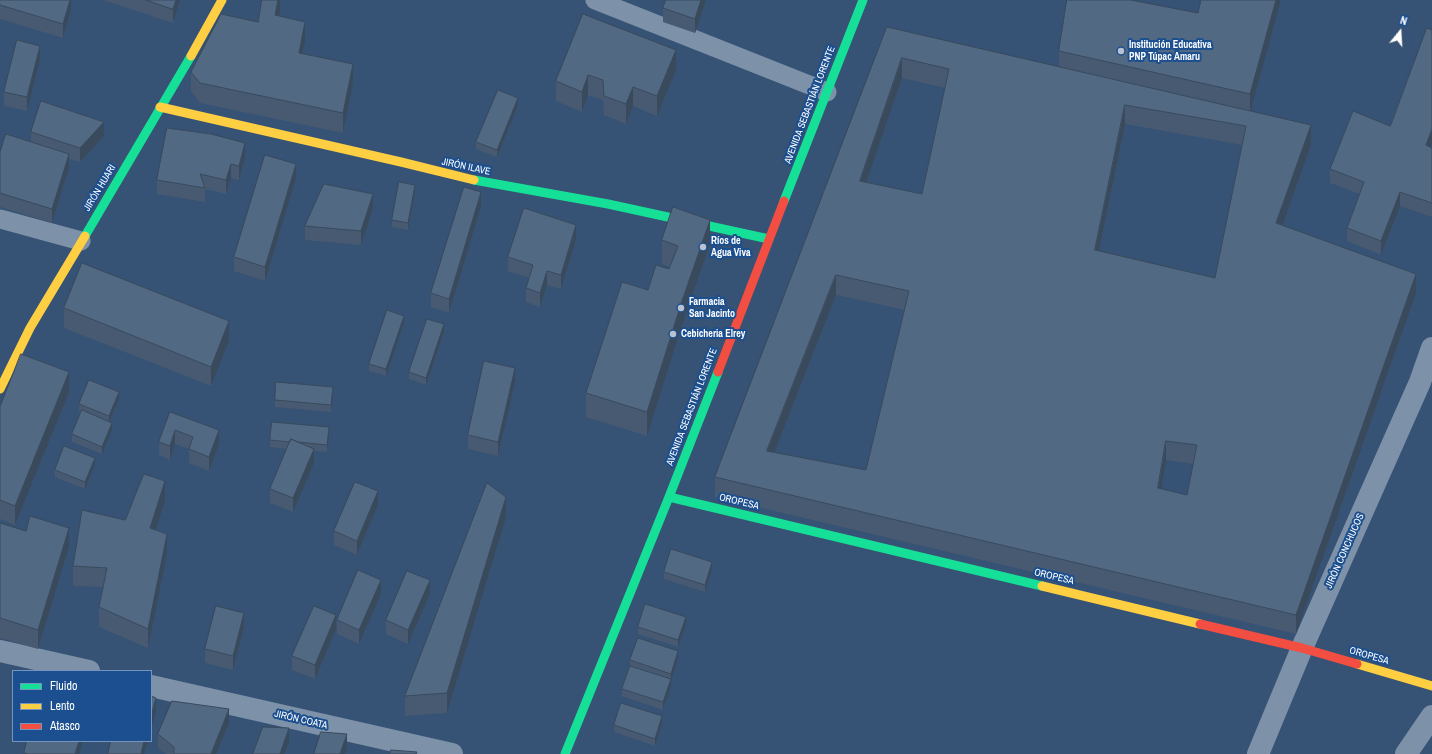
<!DOCTYPE html>
<meta charset="utf-8">
<style>
body{margin:0}
#map{position:relative;width:1432px;height:754px;overflow:hidden;background:#365274;font-family:"Archivo Narrow",sans-serif}
canvas{display:block}
.legend{position:absolute;left:12px;top:670px;width:140px;height:72px;box-sizing:border-box;background:#1b4f8f;border:1px solid #7695bc;margin:0;padding:5px 7px;list-style:none;font-size:12px;color:#fff}
.legend li{display:flex;align-items:center;gap:8px;height:20px}
.legend b{width:20px;border:1px solid #7695bc}
.north{position:absolute;left:1380px;top:12px;width:40px;height:40px;-webkit-text-stroke:3px #1b4f8f;paint-order:stroke;rotate:18deg;font-size:11px;font-weight:700;line-height:16px;text-align:center;color:#fff}
.north::after{content:'';display:block;margin:auto;width:14px;height:18px;background:#fff;clip-path:polygon(50% 0,100% 100%,50% 72%,0 100%)}
</style>
<div id="map">
<canvas width="1432" height="754"></canvas>
<ul class="legend">
<li><b style="height:5px;background:#16e098"></b>Fluido</li>
<li><b style="height:5px;background:#ffcf43"></b>Lento</li>
<li><b style="height:5px;background:#f24e42"></b>Atasco</li>
</ul>
<div class="north">N</div>
</div>
<script>
const ctx = document.querySelector('canvas').getContext('2d');
ctx.lineJoin = 'round';
function trace(path, color, width, dash) { ctx.strokeStyle = color; ctx.lineWidth = width; ctx.lineCap = dash ? 'butt' : 'round'; ctx.setLineDash(dash || []); ctx.stroke(path); }
function paint(path, color) { ctx.fillStyle = color; ctx.fill(path, 'evenodd'); }
function write(font, color, halo, rows, align = 'center') {
  ctx.font = font + ' "Archivo Narrow",sans-serif'; ctx.lineWidth = 4; ctx.setLineDash([]); ctx.textBaseline = 'middle'; ctx.strokeStyle = halo; ctx.fillStyle = color; for (const [text, x, y, turn = 0] of rows) {
    ctx.save(); ctx.translate(x, y); ctx.rotate((+turn || 0) * Math.PI / 180); ctx.textAlign = isNaN(turn) ? turn : align; if (halo) ctx.strokeText(text, 0, 0); ctx.fillText(text, 0, 0); ctx.restore();
  }
}
trace(new Path2D(`
 M595 0 827 92
 M0 219 81 241`), '#7d92a8', 19);
trace(new Path2D(`
 M0 651 89 671
 M151 686 452 754
 M1258 754 1302 648 1420 382 1432 348
 M1406 754 1432 716`), '#7d92a8', 22);
trace(new Path2D(`
 M474 180 608 204 769 239
 M784 201 863 0
 M85 236 191 56
 M669 497 1042 586
 M565 754 669 497 718 372`), '#16e098', 9);
trace(new Path2D(`
 M191 56 222 0
 M160 107 401 162 474 180
 M0 389 30 328 85 236
 M1042 586 1200 624
 M1357 664 1432 686`), '#ffcf43', 9);
trace(new Path2D(`
 M718 372 784 201
 M1200 624 1302 648 1357 664`), '#f24e42', 9);
paint(new Path2D(`
 M0 0H71V10L63 38 0 19Z
 M103 0H180L173 23Z
 M280 0V11L279 16 305 42 303 54 353 84 343 133 200 103 191 91V72L258 22Z
 M666 0H706L695 33 663 22V8Z
 M1281 0 1250 111 1311 145 1282 225 1416 293 1296 634 715 497V477L887 27 1059 67V51L1198 13ZM902 78 945 88 922 194 866 182ZM1125 124 1242 145 1215 278 1099 251ZM836 295 905 310 866 470 774 453ZM1166 460 1193 464 1187 495 1161 489Z
 M583 14 676 70 657 116 633 106 626 124 604 115 603 100 588 95 582 112 556 101V81Z
 M1432 30V143L1430 147 1432 148V217L1400 206 1381 255 1347 241V228L1360 194 1330 183V169L1390 126Z
 M40 60 27 111 4 106V92Z
 M518 105 497 157 476 149V142Z
 M31 132 104 136 80 162 69 159V168L52 223 0 207V152L31 142Z
 M245 157 239 180 231 178 226 194 205 189V202L157 194V180Z
 M296 178 265 281 234 271V257Z
 M415 192 408 230 392 227V220Z
 M481 206 449 313 431 307V293Z
 M373 208 361 245 305 240V226Z
 M576 239 561 289 547 285 540 307 526 302V288L529 278 508 271V257Z
 M662 240 710 244 682 325 647 436 586 417V393L648 290 669 269 670 267 662 264Z
 M64 308 229 341 211 386 64 328Z
 M404 323 386 376 369 371V364Z
 M444 332 426 385 409 379V372Z
 M515 382 498 456 468 449V435Z
 M69 392 15 525 0 519V407Z
 M333 395 331 412 275 407V400Z
 M119 399 110 422 112 430 102 454 72 442V434L81 412H79V404Z
 M170 412 219 444 209 471 189 463V449L175 444 170 460 159 455V442Z
 M329 435 327 452 314 451V463L293 512 270 503V489L287 449 270 447V440Z
 M95 465 85 489 55 477V470Z
 M165 501 156 530 167 553 148 648 99 627V607L103 587 73 586V566L125 520Z
 M378 505 357 555 334 545V531Z
 M506 517 447 713 405 716V696Z
 M0 523 69 547 38 649 0 638Z
 M712 569 705 592 664 579V572Z
 M381 594 359 644 337 634V620Z
 M430 594 408 644 386 634V620Z
 M686 624 678 647 638 634V627Z
 M244 627 233 670 205 663V649Z
 M336 629 315 679 292 670V656Z
 M678 658 671 681V687L663 710 622 696V689L630 666V660Z
 M229 723 216 754H166L158 748V734Z
 M662 723 655 746 614 732V725Z`), '#475a72');
paint(new Path2D(`
 M70 0H71V10L63 38V24Z
 M176 0H180L173 23V9Z
 M278 0H280V11L275 35V15Z
 M701 0H706L695 33V19Z
 M1276 0H1281L1250 113V94Z
 M305 22V42L299 72V53Z
 M40 46V60L27 111V97Z
 M676 50V70L657 116V96Z
 M902 58V78L860 200V181Z
 M353 64V84L343 133V113Z
 M588 75V95L582 112V92Z
 M633 87V106L626 124V104Z
 M518 98V105L497 157V150Z
 M1125 105V124L1095 270V250Z
 M104 122V136L80 162V148Z
 M1311 125V145L1276 243V223Z
 M1432 129V143L1426 159V145Z
 M245 143V157L239 180V166Z
 M69 154V168L52 223V209Z
 M231 164V178L226 194V180Z
 M296 164V178L265 281V267Z
 M415 185V192L408 230V223Z
 M481 192V206L449 313V299Z
 M1400 192V206L1381 255V241Z
 M373 194V208L361 245V231Z
 M710 220V244L682 325 647 436V412L682 301Z
 M576 225V239L561 289V275Z
 M547 271V285L540 307V293Z
 M1416 274V293L1296 634V615Z
 M836 275V295L767 471V451Z
 M404 316V323L386 376V369Z
 M229 321V341L211 386V367Z
 M444 324V332L426 385V378Z
 M515 368V382L498 456V442Z
 M69 372V392L15 525V506Z
 M333 387V395L331 412V405Z
 M119 392V399L109 423V416Z
 M112 423V430L102 454V447Z
 M329 427V435L327 452V445Z
 M175 430V444L170 460V446Z
 M219 430V444L209 471V457Z
 M1166 441V460L1158 508V488Z
 M314 449V463L293 512V498Z
 M95 458V465L85 489V482Z
 M165 481V501L150 548V528Z
 M378 491V505L357 555V541Z
 M506 497V517L447 713V693Z
 M69 528V547L38 649V630Z
 M167 534V553L148 648V629Z
 M712 562V569L705 592V585Z
 M381 580V594L359 644V630Z
 M430 580V594L408 644V630Z
 M244 613V627L233 670V656Z
 M336 615V629L315 679V665Z
 M686 617V624L678 647V640Z
 M678 651V658L671 681V674Z
 M671 679V687L663 710V702Z
 M156 698V712L151 730V716Z
 M229 709V723L216 754H211Z
 M662 716V723L655 746V739Z
 M289 728V742L284 754H280Z
 M347 734V748L345 754H340Z
 M79 741H83L79 754H75Z
 M144 741H148L144 754H141Z`), '#394a5c');
const building = new Path2D(`
 M0 0H70L63 24 0 5Z
 M146 0H176L173 9Z
 M262 0H278L275 15 305 22 299 53 353 64 343 113 200 83 191 72 221 14 258 22Z
 M666 0H701L695 19 663 8Z
 M1067 0H1131L1198 13 1201 0H1276L1250 94 1059 51Z
 M583 14 676 50 657 96 633 87 626 104 604 96 603 80 588 75 582 92 556 81Z
 M887 27 1311 125 1276 223 1416 274 1296 615 715 477ZM902 58 949 69 922 194 860 181ZM1125 105 1246 126 1215 278 1095 250ZM836 275 909 291 866 470 767 451ZM1166 441 1197 445 1187 495 1158 488Z
 M1427 28 1432 30V129L1426 145 1432 148V203L1400 192 1381 241 1347 228 1364 182 1330 169 1353 111 1390 126Z
 M17 40 40 46 27 97 4 92Z
 M498 90 518 98 497 150 476 142Z
 M41 101 104 122 80 148 31 132Z
 M167 128 211 134 245 143 239 166 231 164 226 180 200 174 205 188 157 180Z
 M6 134 69 154 52 209 0 193V152Z
 M265 155 296 164 265 267 234 257Z
 M399 182 415 185 408 223 392 220Z
 M324 184 373 194 361 231 305 226Z
 M464 187 481 192 449 299 431 293Z
 M673 207 710 220 682 301 647 412 586 393 622 282 648 290 656 265 669 269 678 246 662 240Z
 M524 208 576 225 561 275 547 271 540 293 526 288 533 265 508 257Z
 M82 263 229 321 211 367 64 308Z
 M387 310 404 316 386 369 369 364Z
 M427 319 444 324 426 378 409 372Z
 M21 354 69 372 15 506 0 500V407Z
 M484 361 515 368 498 442 468 435Z
 M89 380 119 392 109 416 79 404Z
 M276 382 333 387 331 405 275 400Z
 M82 410 112 423 102 447 72 434Z
 M170 412 219 430 209 457 189 449 193 437 175 430 170 446 159 442Z
 M272 422 329 427 327 445 298 442 291 439 290 442 270 440Z
 M291 439 314 449 293 498 270 489Z
 M64 446 95 458 85 482 55 470Z
 M144 474 165 481 150 528 167 534 148 629 99 607 107 568 73 566 82 510 125 520Z
 M355 482 378 491 357 541 334 531Z
 M487 483 506 497 447 693 405 696Z
 M30 516 69 528 38 630 0 618V523L26 531Z
 M671 549 712 562 705 585 664 572Z
 M358 570 381 580 359 630 337 620Z
 M407 571 430 580 408 630 386 620Z
 M645 604 686 617 678 640 638 627Z
 M216 606 244 613 233 656 205 649Z
 M314 606 336 615 315 665 292 656Z
 M638 638 678 651 671 674 630 660Z
 M630 666 671 679 663 702 622 689Z
 M151 696 156 698 151 716Z
 M172 701 229 709 211 754H174V747L158 734Z
 M621 703 662 716 655 739 614 725Z
 M263 727 289 728 280 754H253Z
 M321 732 347 734 340 754H314Z
 M27 741H79L75 754H29L24 753Z
 M111 741H144L141 754H108Z
 M391 750 417 752 416 754H390Z`);
paint(building, '#526984');
trace(building, '#394a5c', 1);
for (const [x, y, r, color] of [
 [1121,51,4,"#b9c2ce"],
 [703,247,4,"#b9c2ce"],
 [681,308,4,"#b9c2ce"],
 [673,334,4,"#b9c2ce"]
]) { const dot = new Path2D(); dot.arc(x, y, r, 0, 2 * Math.PI); ctx.fillStyle = color; ctx.fill(dot); trace(dot, '#1b4f8f', 1.5); }
write('bold 10px', '#fff', '#1b4f8f', [
 ["Institución Educativa",1129,45],
 ["PNP Túpac Amaru",1129,57],
 ["Ríos de",711,241],
 ["Agua Viva",711,253],
 ["Farmacia",689,302],
 ["San Jacinto",689,314],
 ["Cebicheria Elrey",681,334]
], 'left');
write('10px', '#fff', '#1b4f8f', [
 ["AVENIDA SEBASTIÁN LORENTE",810,105,-69],
 ["JIRÓN ILAVE",466,167,12],
 ["JIRÓN HUARI",100,188,-59],
 ["AVENIDA SEBASTIÁN LORENTE",692,407,-69],
 ["OROPESA",739,502,13],
 ["JIRÓN CONCHUCOS",1345,551,-66],
 ["OROPESA",1054,577,13],
 ["OROPESA",1369,656,16],
 ["JIRÓN COATA",301,720,13]
]);
</script>
